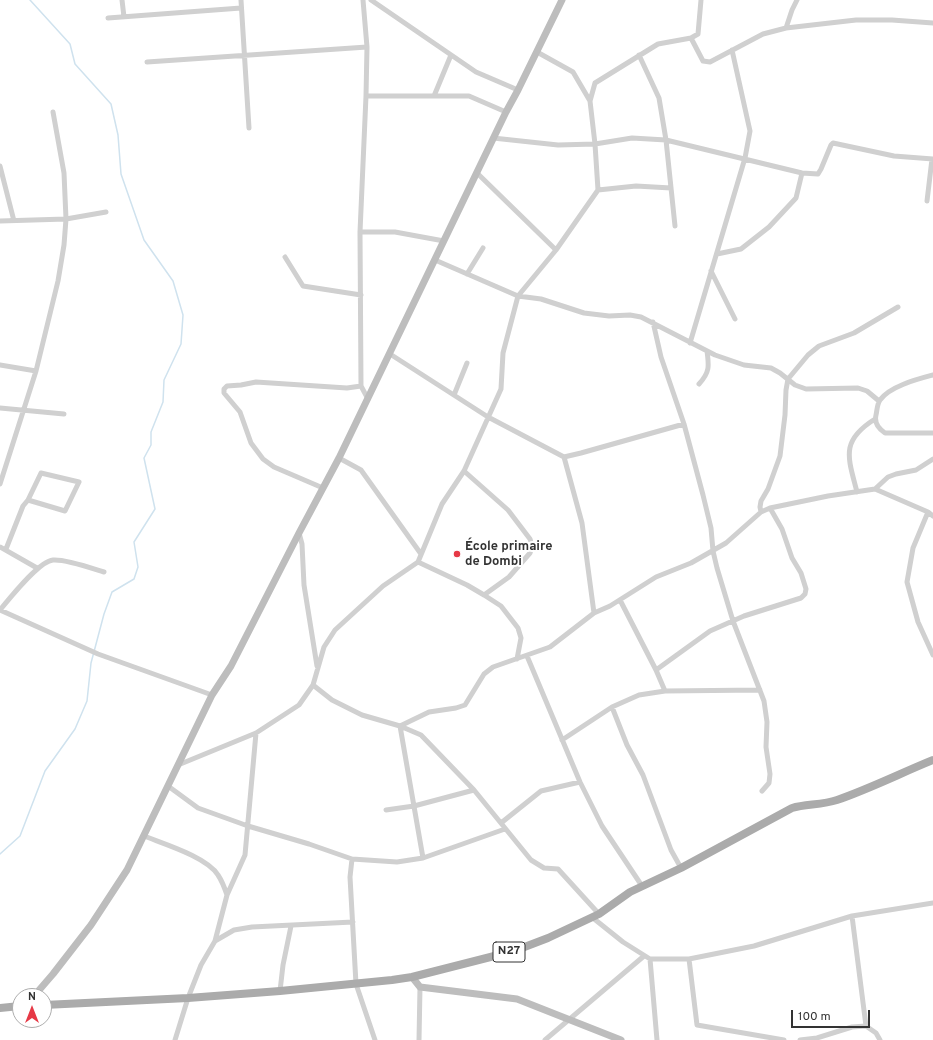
<!DOCTYPE html>
<meta charset="utf-8">
<style>
body{margin:0}
#map{position:relative;width:933px;height:1040px;overflow:hidden;background:#fff;font-family:Overpass,sans-serif}
canvas{display:block}
.north{position:absolute;left:12px;top:988px;width:40px;height:40px;box-sizing:border-box;background:#fff;border:1px solid #adadad;border-radius:50%;rotate:0deg;font-size:11px;font-weight:700;line-height:16px;text-align:center;color:#333}
.north::after{content:'';display:block;margin:auto;width:14px;height:18px;background:#e63946;clip-path:polygon(50% 0,100% 100%,50% 72%,0 100%)}
.scale{position:absolute;left:791px;top:1010px;width:79px;height:18px;box-sizing:border-box;border:2px solid #333;border-top:0;padding-left:5px;font-size:12px;line-height:14px;white-space:nowrap;color:#333;-webkit-text-stroke:3px #fff;paint-order:stroke}
</style>
<div id="map">
<canvas width="933" height="1040"></canvas>
<div class="north">N</div>
<div class="scale">100 m</div>
</div>
<script>
const ctx = document.querySelector('canvas').getContext('2d');
ctx.lineJoin = 'round';
function trace(path, color, width, dash) { ctx.strokeStyle = color; ctx.lineWidth = width; ctx.lineCap = dash ? 'butt' : 'round'; ctx.setLineDash(dash || []); ctx.stroke(path); }
function write(font, color, halo, rows, align = 'center') {
  ctx.font = font + ' Overpass,sans-serif'; ctx.lineWidth = 4; ctx.setLineDash([]); ctx.textBaseline = 'middle'; ctx.strokeStyle = halo; ctx.fillStyle = color; for (const [text, x, y, turn = 0] of rows) {
    ctx.save(); ctx.translate(x, y); ctx.rotate((+turn || 0) * Math.PI / 180); ctx.textAlign = isNaN(turn) ? turn : align; if (halo) ctx.strokeText(text, 0, 0); ctx.fillText(text, 0, 0); ctx.restore();
  }
}
trace(new Path2D(`
 M0 854 20 836 45 771 75 729 87 701 91 663 104 614 112 592 134 579 138 567 134 542 155 509 144 458 151 445V432L163 402 164 380 181 344 183 315 173 281 144 240 121 174 118 135 111 104 75 64 70 44 30 0`), '#cfe2ee', 1.5);
trace(new Path2D(`
 M122 0 124 17
 M241 0 249 128
 M363 0 367 47 366 96 360 232 361 386 368 399
 M371 0 476 72 518 90
 M108 18 241 8
 M786 28 792 10 797 0
 M691 38 703 61 710 62 763 34 786 28 856 20H892L933 23
 M537 52 573 72 590 101
 M639 55 659 98 666 140 675 226
 M147 62 367 47
 M366 96H469L506 112
 M434 96 451 55
 M493 138 558 145 595 144 632 138 666 140 802 173 818 174 821 169 831 145 833 143 894 156 933 159
 M0 166 14 221
 M477 173 556 250
 M598 190 636 186 671 188
 M927 201 932 159
 M0 221 66 219 106 212
 M360 232H395L444 241
 M717 254 741 249 769 227 796 198 802 173
 M285 257 303 286 361 295
 M435 260 518 296 541 299 584 313 609 316 630 315 641 317 715 355 744 365 771 368 780 373 795 385 806 389 858 388 867 391 879 401
 M711 271 735 319
 M467 274 483 248
 M653 322 661 357 684 424 703 495 711 528 713 551 717 568 733 621 764 701 767 722 766 747 770 774 769 783 762 791
 M690 343 745 158 750 131 732 50
 M390 354 488 417 564 457 581 453 684 424
 M0 365 36 371
 M933 375C918 379 890 386 880 400 877 404 877 411 876 415 874 423 879 429 885 433H933
 M699 384C710 372 709 366 707 351
 M454 395 467 363
 M0 408 64 414
 M564 457 582 523 594 613
 M339 458 361 470 421 554
 M0 484 36 371 58 281 64 245 66 219 64 173 53 112
 M323 488 274 467 263 459 251 443 240 412 224 393V389L227 386 241 385 256 382 347 388 361 386
 M875 489 928 512 933 516
 M857 492C848 457 840 441 875 419
 M761 512 760 507 761 501 768 489 780 456 785 415 786 390 788 379 808 355 819 346 854 333 898 307
 M928 512 913 548 907 582 918 622 933 655
 M299 533 302 544 304 585 317 666
 M0 547 37 568
 M6 549 23 506 28 500 65 511 79 482 41 473 28 500
 M418 562 467 585 484 595 509 577 530 553 532 546 530 539 508 510 464 471
 M484 595 501 606 518 628 521 638 517 659
 M620 600 656 670 665 691
 M0 610 98 654 212 695
 M0 610C10 598 39 561 53 560 66 559 91 568 104 572
 M527 656 580 782 602 826 642 886
 M656 670 710 631 744 616 801 598 805 594 806 589 801 573 792 558 782 529 770 508
 M313 685 332 700 362 715 400 726 421 735 474 790 531 860 544 868 558 869 599 914
 M612 707 627 745 643 775 671 850 681 868
 M562 740 612 707 639 695 665 691 760 690
 M178 765 256 733 299 705 313 685 324 647 335 630 383 586 418 562 442 504 464 471 501 389 503 353 518 296 556 250 598 190 595 144 590 101 595 83 658 44 691 38 698 34 701 0
 M168 786 198 808 248 826 309 844 352 859 397 862 423 858 505 829
 M386 810 414 806 474 790
 M501 823 541 791 580 782
 M144 836C164 844 207 857 218 875 222 881 225 889 227 895
 M423 858 400 726 429 712 456 708 465 705 484 674 493 667 550 647 594 613 610 606 656 577 691 563 726 543 761 512 770 508 828 496 875 489 888 477 896 474 916 470 933 459
 M352 859 350 877 356 984 375 1040
 M852 916 866 1026
 M593 918 623 942 650 959 657 1040
 M215 941 234 930 252 927 353 922
 M650 959H689L754 946 852 916 933 903
 M689 959 697 1025 784 1040
 M280 991 283 965 291 926
 M175 1040 188 998 201 965 215 941 227 895 245 855 256 733
 M419 1040 420 987
 M545 1040 644 956
 M800 1040 817 1038 852 1027 866 1026 876 1033 880 1040`), '#d0d0d0', 5);
trace(new Path2D(`
 M412 977 420 987 517 999 621 1040
 M34 996 53 974 91 925 127 870 212 695 231 666 299 533 339 458 506 112 518 90 562 0`), '#bdbdbd', 7);
trace(new Path2D(`
 M44 1005 188 998 280 991 392 980 412 977 514 951 548 938 599 914 630 892 681 868 792 808C806 804 822 805 837 800 869 789 901 773 933 760
 M0 1008 20 1006`), '#ababab', 8);
for (const [x, y, r, color] of [
 [457,554,4,"#e63946"]
]) { const dot = new Path2D(); dot.arc(x, y, r, 0, 2 * Math.PI); ctx.fillStyle = color; ctx.fill(dot); trace(dot, '#fff', 1.5); }
for (const [x, y, w] of [
 [509,952,32]
]) { const box = new Path2D(); box.roundRect(x - w / 2, y - 10, w, 20, 3); ctx.fillStyle = '#fff'; ctx.fill(box); trace(box, '#333', 1); }
write('bold 12px', '#333', null, [
 ["N27",509,952]
]);
write('bold 13px', '#333', '#fff', [
 ["École primaire",465,547],
 ["de Dombi",465,562]
], 'left');
</script>
